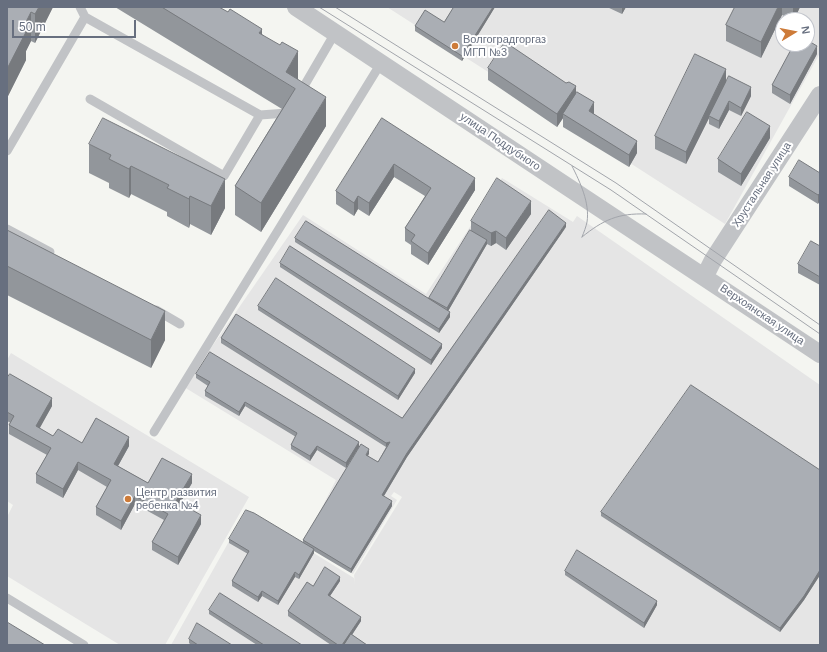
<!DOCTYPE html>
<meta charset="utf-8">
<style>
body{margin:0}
#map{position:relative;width:827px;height:652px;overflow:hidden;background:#f4f5f1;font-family:Helvetica,sans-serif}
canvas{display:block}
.frame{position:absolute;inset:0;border:8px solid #676f7f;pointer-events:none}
.north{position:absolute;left:775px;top:12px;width:40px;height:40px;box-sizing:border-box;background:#fff;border:1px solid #c2c5cc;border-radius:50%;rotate:80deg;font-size:11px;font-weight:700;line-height:16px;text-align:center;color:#676f7f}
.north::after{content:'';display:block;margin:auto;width:14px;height:18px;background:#cd7b39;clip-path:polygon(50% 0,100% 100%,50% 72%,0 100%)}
.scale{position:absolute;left:12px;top:20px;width:124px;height:18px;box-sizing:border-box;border:2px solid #676f7f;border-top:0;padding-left:5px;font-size:12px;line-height:14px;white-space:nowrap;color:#676f7f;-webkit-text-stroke:3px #fff;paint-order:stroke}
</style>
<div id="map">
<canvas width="827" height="652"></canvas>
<div class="frame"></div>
<div class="north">N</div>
<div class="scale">50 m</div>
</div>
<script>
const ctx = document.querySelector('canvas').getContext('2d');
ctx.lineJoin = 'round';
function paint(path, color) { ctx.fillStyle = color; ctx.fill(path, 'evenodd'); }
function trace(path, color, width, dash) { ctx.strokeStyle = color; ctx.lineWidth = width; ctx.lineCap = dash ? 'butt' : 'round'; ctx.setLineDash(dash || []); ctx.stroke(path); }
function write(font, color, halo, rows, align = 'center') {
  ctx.font = font + ' Helvetica,sans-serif'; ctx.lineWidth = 4; ctx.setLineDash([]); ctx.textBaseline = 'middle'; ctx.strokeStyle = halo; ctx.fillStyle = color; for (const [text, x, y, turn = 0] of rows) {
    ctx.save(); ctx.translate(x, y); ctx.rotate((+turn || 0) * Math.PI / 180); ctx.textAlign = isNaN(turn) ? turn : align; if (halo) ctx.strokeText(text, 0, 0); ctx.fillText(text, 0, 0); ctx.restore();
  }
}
paint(new Path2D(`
 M387 7H820V53L725 224ZM783 20H807V44H783Z
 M502 178 573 222 577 216 820 385V645H171L246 511 354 578 355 584 354 575 402 497 394 492 391 496 397 500 353 574 303 544 336 480 184 387 303 215 426 294Z
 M11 353 249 497 165 645H120L7 576V517L13 505 7 501V360Z`), '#e5e5e5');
trace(new Path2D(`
 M80 7 85 17
 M300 93 335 33
 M260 115 287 113
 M7 151 85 17 260 115 224 176 90 99
 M7 229 50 252
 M156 310 180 324
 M154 432 381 63
 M7 598 84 645`), '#c1c3c6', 9);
trace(new Path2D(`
 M296 7C470 123 646 237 820 354
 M705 276 713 260 820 95`), '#c1c3c6', 18);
trace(new Path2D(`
 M319 7 611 190 820 334
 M335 7 616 183 820 325
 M572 166C580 182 590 203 587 222 586 227 584 232 582 237
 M582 237C603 220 618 213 646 214`), '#a2a5ab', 1);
paint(new Path2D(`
 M7 7H53L35 43 31 41 26 51V60L7 98Z
 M115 7H219L262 34 298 80 326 126 261 232 235 215V186L282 109Z
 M454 7H495L462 61 415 31V26L444 22Z
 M607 7H626L622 14Z
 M735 7H800L794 20H792L782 15 761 58 726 41V25Z
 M817 54 790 104 772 93V85Z
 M488 68 576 93 594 114 637 153 629 167 563 127V118L557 127 488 80Z
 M726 81 751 96 741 116 729 110 719 129 709 124V118L686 164 655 149V136Z
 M382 118 475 190 428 265 411 254V245L405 241V228L425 196 394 177 369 216 358 209 354 216 336 204V191Z
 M820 121V131H819V122Z
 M770 138 741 186 718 172V159Z
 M89 144 225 208 211 235 190 224 189 228 167 216V212L131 194 129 198 109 188V183L89 173Z
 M820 173 818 204 789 186V177Z
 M531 214 506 250 496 243 491 246 487 244 448 311 450 317 439 333 295 242V238L429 299V298L471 230V221Z
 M566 227 407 457 384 496 392 506 351 573 314 551V553L299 579 295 577 278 605 262 596 258 602 232 586V581L248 554 229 543V539L303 542V540L369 454 368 456 378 462 386 447 221 343V338L402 418Z
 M7 230 165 340 151 368 7 295Z
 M820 246V285L798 273V264Z
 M280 263 442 348 431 365 280 267Z
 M258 306 415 373 398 400 258 310Z
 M196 374 359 447 346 468 317 450 310 461 291 449V445L296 437 245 406 239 416 205 396V391L208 386 196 378Z
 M7 378 52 406 39 428 53 436 82 443 129 446 118 466 148 483H192L180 503 201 524 178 565 152 550V542L164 520 135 504 121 530 96 515V507L107 487 78 470 63 498 36 483V474L47 455 9 434V425L11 423 7 421Z
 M820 470V575L804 600 780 632 601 516V512Z
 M565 571 657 605 644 628 565 575Z
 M340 581 330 596 361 621 352 635 367 645H331L288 616V611L313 586Z
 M209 610 302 645H257L209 614Z
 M189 639 232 645H191L189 643Z`), '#92969b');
paint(new Path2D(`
 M39 7H53L35 43V14Z
 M493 7H495L462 61V56Z
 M622 7H626L622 14Z
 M778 7H782V15L761 58V42Z
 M793 7H800L794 20H793Z
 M31 12V41L26 51V60L7 98V69L22 30Z
 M262 29V57L259 33Z
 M817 46V54L790 104V95Z
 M298 51V80L286 72Z
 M726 69V82L709 116V118L686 164V152Z
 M576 86V99L563 114V118L557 127V114Z
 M751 87V96L741 116V108Z
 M326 97V126L261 232V203Z
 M729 101V110L719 129V121Z
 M594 102V115L589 111Z
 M770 126V138L741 186V174Z
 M637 141V153L629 167V155Z
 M394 164V177L369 216V203Z
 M131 166V194L129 198V169Z
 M475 178V190L428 265V253Z
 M225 179V208L211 235V206Z
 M820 193V201L818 204V195Z
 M190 196V224L189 228V199Z
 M358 196V209L354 216V203Z
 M531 201V214L506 250V238Z
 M566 223V227L407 457 382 499V495L407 453Z
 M496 231V243L491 246V233Z
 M487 240V244L447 313V308Z
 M165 311V340L151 368V340Z
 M450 312V317L439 333V329Z
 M442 344V348L431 365V360Z
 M415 369V373L398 400V396Z
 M52 398V406L36 435V426Z
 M245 402V406L239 416V412Z
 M129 437V446L114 473V464Z
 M359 442V447L346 468V463Z
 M390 442 386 447V443Z
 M317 446V450L310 461V456Z
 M369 449V454L366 459V455Z
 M78 462V470L63 498V489Z
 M192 474V483L176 510V501Z
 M135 496V504L121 530V521Z
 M392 501V506L351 573V569Z
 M201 515V524L178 565V557Z
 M314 549V553L299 579V575Z
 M820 570V575L804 600 780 632V628Z
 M295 572V577L278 605V601Z
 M340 577V581L328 599V595Z
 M262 591V596L258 602V597Z
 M657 601V605L644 628V623Z
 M361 617V621L345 645H342Z`), '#777a7e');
const building = new Path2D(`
 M7 7H39L35 14 31 12 22 30 26 32 7 69Z
 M162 7H219L228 12 230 9 262 29 259 33 280 45 282 42 298 51 286 72 326 97 261 203 235 186 295 89Z
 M454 7H493L462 56 415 26 425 10 444 22Z
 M735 7H778L761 42 726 25Z
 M807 40 817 46 790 95 772 85 794 44H807Z
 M505 42 566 83 569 82 576 86 557 114 488 68Z
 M695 54 726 69 686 152 655 136Z
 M729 76 751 87 741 108 729 101 719 121 709 116Z
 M577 92 594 102 589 111 637 141 629 155 563 114Z
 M747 112 770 126 741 174 718 159Z
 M103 118 225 179 211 206 190 196 189 199 167 188 169 185 131 166 129 169 109 159 111 155 89 144Z
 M382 118 475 178 428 253 411 241 415 235 405 228 431 188 394 164 369 203 358 196 354 203 336 191Z
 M799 160 820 173V193L818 195 789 177Z
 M497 178 531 201 506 238 496 231 491 233 471 221Z
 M549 210 566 223 407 453 382 495 392 501 351 569 303 540 361 444 369 449 366 455 378 462 390 442 386 443 221 338 236 314 402 418Z
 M306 221 450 312 439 329 295 238Z
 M7 230 165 311 151 340 7 266Z
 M470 230 487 240 447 308 429 298Z
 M811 241 820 246V277L798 264Z
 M290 246 442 344 431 360 280 263Z
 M276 278 415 369 398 396 258 306Z
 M210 352 359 442 346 463 317 446 310 456 291 445 297 433 245 402 239 412 205 391 210 382 196 374Z
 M10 374 52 398 36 426 53 436 58 429 82 443 96 418 129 437 114 464 148 483 162 458 192 474 176 501 201 515 178 557 152 542 168 514 135 496 121 521 96 507 111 480 78 462 63 489 36 474 51 448 9 425 14 416 7 412V378Z
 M691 385 820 470V570L804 596 780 628 601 512Z
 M246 510 254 513 314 549 299 575 295 572 278 601 262 591 258 597 232 581 249 551 229 539Z
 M577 550 657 601 644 623 565 571Z
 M325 567 340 577 328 595 361 617 342 645H338L288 611 307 582 313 586Z
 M220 593 302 645H264L209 610Z
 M7 622 45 645H7Z
 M197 623 232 645H198L189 639Z
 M351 634 367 645H344Z`);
paint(building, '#aaaeb4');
trace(building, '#777a7e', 1);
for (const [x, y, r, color] of [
 [455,46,4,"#cd7b39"],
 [128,499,4,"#cd7b39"]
]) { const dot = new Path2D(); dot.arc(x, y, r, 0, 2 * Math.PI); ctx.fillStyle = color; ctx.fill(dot); trace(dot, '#fff', 1.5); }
write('11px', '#676f7f', '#fff', [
 ["Волгоградгоргаз",463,40],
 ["МГП №3",463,53],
 ["Центр развития",136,493],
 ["ребенка №4",136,506]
], 'left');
write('11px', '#676f7f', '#fff', [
 ["улица Поддубного",500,142,34],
 ["Хрустальная улица",762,185,-57],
 ["Верхоянская улица",762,315,34]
]);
</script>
